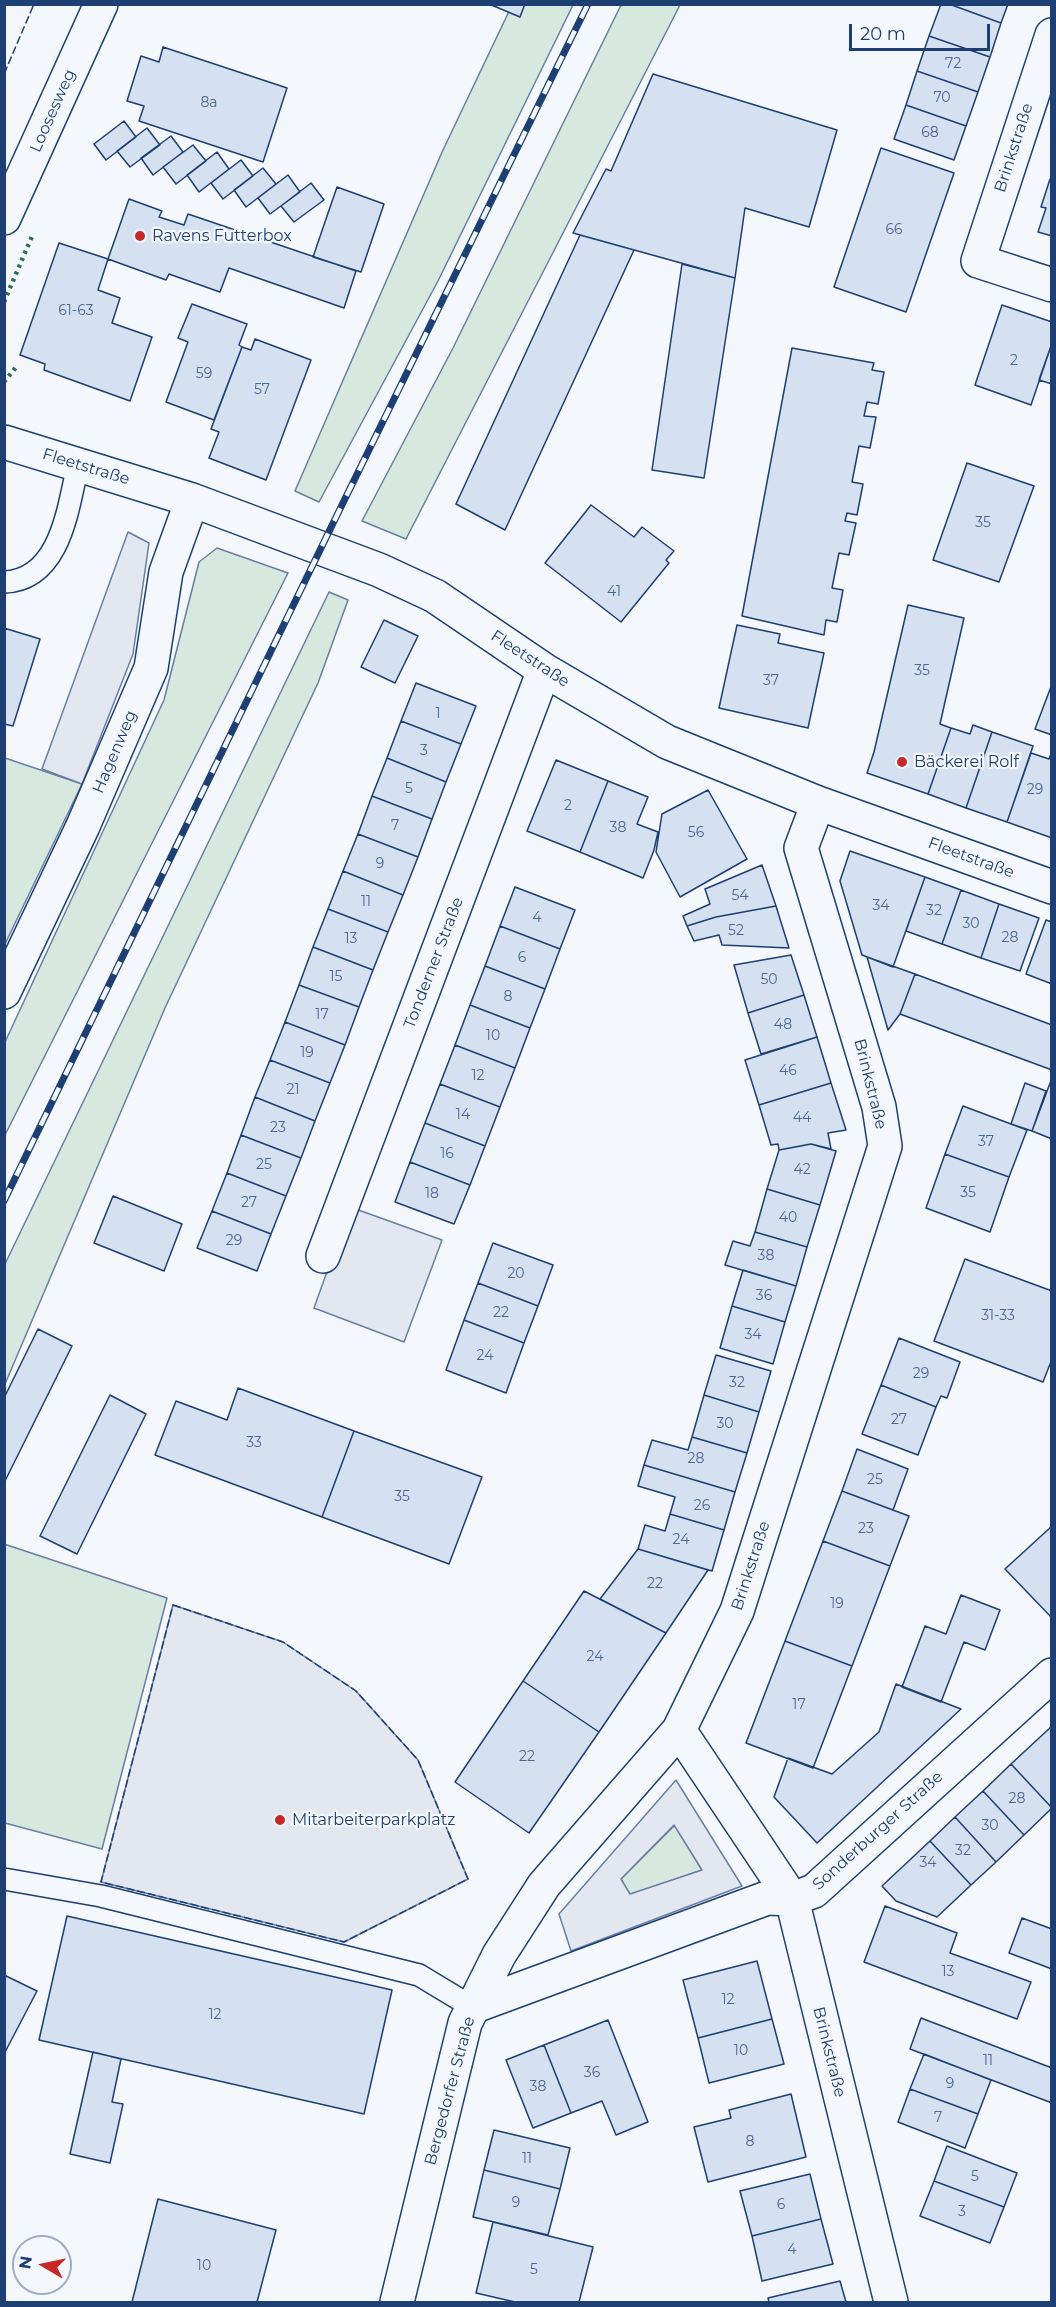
<!DOCTYPE html>
<meta charset="utf-8">
<style>
body{margin:0}
#map{position:relative;width:1056px;height:2307px;overflow:hidden;background:#f4f7fb;font-family:Montserrat,sans-serif}
canvas{display:block}
.frame{position:absolute;inset:0;border:6px solid #1d3f73;pointer-events:none}
.north{position:absolute;left:12px;top:2235px;width:60px;height:60px;box-sizing:border-box;background:#f4f7fb;border:2px solid #9eadc5;border-radius:50%;rotate:279deg;font-size:16px;font-weight:700;line-height:24px;text-align:center;color:#1d3f73}
.north::after{content:'';display:block;margin:auto;width:21px;height:27px;background:#c62828;clip-path:polygon(50% 0,100% 100%,50% 72%,0 100%)}
.scale{position:absolute;left:849px;top:24px;width:141px;height:27px;box-sizing:border-box;border:3px solid #1d3f73;border-top:0;padding-left:8px;font-size:18px;line-height:21px;white-space:nowrap;color:#1d3f73;-webkit-text-stroke:4px #f4f7fb;paint-order:stroke}
</style>
<div id="map">
<canvas width="1056" height="2307"></canvas>
<div class="frame"></div>
<div class="north">N</div>
<div class="scale">20 m</div>
</div>
<script>
const ctx = document.querySelector('canvas').getContext('2d');
ctx.lineJoin = 'round';
function paint(path, color) { ctx.fillStyle = color; ctx.fill(path, 'evenodd'); }
function trace(path, color, width, dash) { ctx.strokeStyle = color; ctx.lineWidth = width; ctx.lineCap = dash ? 'butt' : 'round'; ctx.setLineDash(dash || []); ctx.stroke(path); }
function write(font, color, halo, rows, align = 'center') {
  ctx.font = font + ' Montserrat,sans-serif'; ctx.lineWidth = 4.5; ctx.setLineDash([]); ctx.textBaseline = 'middle'; ctx.strokeStyle = halo; ctx.fillStyle = color; for (const [text, x, y, turn = 0] of rows) {
    ctx.save(); ctx.translate(x, y); ctx.rotate((+turn || 0) * Math.PI / 180); ctx.textAlign = isNaN(turn) ? turn : align; if (halo) ctx.strokeText(text, 0, 0); ctx.fillText(text, 0, 0); ctx.restore();
  }
}
const green = new Path2D(`
 M512 5H573L438 281 319 502 295 491 443 150Z
 M621 5H680L406 539 362 521 453 348Z
 M217 548 288 573 5 1135V1042L164 700 199 562Z
 M329 592 348 600 318 683 165 1008 5 1384V1264Z
 M5 758 82 784 5 944Z
 M4 1544 167 1598 102 1849 5 1823Z
 M675 1825 702 1870 630 1895 621 1879Z`);
paint(green, '#d7e8df');
trace(green, '#687fa3', 1.5);
const parking = new Path2D(`
 M128 532 149 543 133 654 82 784 42 769Z
 M350 1207 442 1240 404 1342 314 1308Z
 M173 1605 283 1642 356 1691 418 1760 468 1879 344 1942 101 1882Z
 M676 1780 742 1886 571 1951 559 1914ZM674 1825 702 1870 630 1894 621 1879Z`);
paint(parking, '#e3e8f0');
trace(parking, '#687fa3', 1.5);
const building = new Path2D(`
 M489 4H525L520 17Z
 M941 4H949L1001 23 990 57 929 36Z
 M949 4H1008L1001 23Z
 M929 36 990 57 978 92 917 71Z
 M163 47 287 88 263 162 139 121 144 106 127 101 141 56 159 62Z
 M917 71 978 92 966 126 906 105Z
 M653 74 837 130 809 227 745 208 735 278 573 233 606 169 611 171Z
 M906 105 966 126 954 160 894 139Z
 M124 121 136 137 106 160 94 144Z
 M147 128 160 145 130 167 117 151Z
 M171 136 183 152 153 175 141 158Z
 M193 145 206 161 176 184 163 167Z
 M881 148 954 173 906 312 834 287Z
 M217 152 229 169 199 192 187 175Z
 M241 160 253 176 223 199 211 183Z
 M263 168 276 184 246 207 234 190Z
 M288 175 300 192 270 214 258 198Z
 M1050 179 1052 180V236L1038 232 1046 208 1041 207Z
 M311 183 324 200 294 222 281 206Z
 M337 187 384 204 361 272 313 257Z
 M129 199 162 211 159 217 184 225 188 214 356 271 344 308 229 268 220 292 169 274 166 280 108 259Z
 M580 235 634 250 505 530 456 504Z
 M59 243 108 259 98 290 120 298 112 323 152 337 130 401 44 370 45 364 20 355Z
 M682 264 735 278 704 478 652 470Z
 M192 304 247 324 239 345 242 347 214 420 166 402 188 342 178 338Z
 M1002 305 1052 322V343L1031 405 975 385Z
 M255 339 311 360 266 480 209 458 219 432 211 429 242 347 251 350Z
 M1052 343V384L1039 380Z
 M792 348 874 363 872 370 884 372 878 404 867 402 864 416 876 417 870 448 859 446 852 482 863 484 857 515 847 513 845 521 856 523 849 555 839 553 832 588 843 590 837 622 826 620 824 635 742 616Z
 M967 463 1034 486 999 582 933 560Z
 M591 505 634 537 642 527 674 551 666 560 669 563 621 622 545 563Z
 M908 605 964 618 940 724 951 728 928 794 867 773 874 752Z
 M384 620 418 636 395 683 361 667Z
 M737 625 780 634 778 643 824 653 808 728 719 708Z
 M4 628 40 639 13 726 4 724Z
 M416 683 476 706 461 744 401 721Z
 M1052 684V735L1035 729Z
 M401 721 461 744 446 782 387 758Z
 M973 725 992 732 966 808 928 794 951 728 970 734Z
 M992 732 1033 746 1007 822 966 808Z
 M1052 751V838L1007 822 1031 753 1049 759Z
 M387 758 446 782 432 819 372 796Z
 M556 760 608 781 580 852 527 831Z
 M608 781 648 797 637 824 658 832 654 850 643 878 580 852Z
 M708 790 747 859 680 897 656 852 662 814Z
 M372 796 432 819 418 857 358 834Z
 M358 834 418 857 403 895 343 871Z
 M850 851 925 877 893 967 862 955 840 881Z
 M762 865 776 906 716 917 687 926 683 916 710 904 705 889Z
 M343 871 403 895 388 932 328 909Z
 M925 877 961 890 942 944 906 931Z
 M515 887 575 910 560 949 500 926Z
 M961 890 999 904 981 958 942 944Z
 M999 904 1039 918 1020 971 981 958Z
 M776 906 789 948 722 945 719 935 694 941 687 926 716 917Z
 M328 909 388 932 373 970 313 947Z
 M1046 920 1052 922V984L1026 974Z
 M500 926 560 949 545 989 485 966Z
 M313 947 373 970 359 1007 299 985Z
 M791 955 804 995 748 1013 734 965Z
 M867 957 915 974 900 1014 888 1030Z
 M485 966 545 989 530 1028 470 1005Z
 M915 974 1052 1025V1070L900 1014Z
 M299 985 359 1007 345 1045 285 1022Z
 M804 995 817 1037 761 1054 748 1013Z
 M470 1005 530 1028 515 1068 455 1045Z
 M285 1022 345 1045 330 1083 270 1060Z
 M817 1037 831 1083 759 1105 745 1060Z
 M455 1045 515 1068 500 1107 440 1084Z
 M270 1060 330 1083 315 1121 255 1097Z
 M1052 1078V1139L1032 1131Z
 M831 1083 846 1130 828 1133 831 1149 811 1144 779 1150 778 1144 771 1145 759 1105Z
 M1025 1083 1046 1091 1032 1131 1011 1124Z
 M440 1084 500 1107 485 1146 425 1123Z
 M255 1097 315 1121 301 1158 241 1135Z
 M963 1106 1027 1130 1009 1177 945 1154Z
 M425 1123 485 1146 470 1185 410 1162Z
 M241 1135 301 1158 286 1196 227 1173Z
 M811 1144 836 1151 820 1205 767 1189 779 1150Z
 M945 1154 1009 1177 990 1232 926 1208Z
 M410 1162 470 1185 454 1224 395 1202Z
 M227 1173 286 1196 271 1234 212 1211Z
 M767 1189 820 1205 807 1247 755 1232Z
 M113 1196 182 1224 164 1271 94 1243Z
 M212 1211 271 1234 257 1271 197 1248Z
 M755 1232 807 1247 796 1286 725 1265 733 1241 750 1246Z
 M493 1243 553 1265 538 1306 478 1283Z
 M965 1259 1052 1291V1359L1043 1382 934 1341Z
 M743 1270 796 1286 785 1322 732 1306Z
 M478 1283 538 1306 524 1343 464 1320Z
 M732 1306 785 1322 773 1364 720 1348Z
 M464 1320 524 1343 506 1393 446 1370Z
 M38 1329 72 1346 4 1483V1398Z
 M899 1338 960 1362 947 1398 941 1396 936 1407 881 1385Z
 M716 1355 771 1371 759 1412 704 1395Z
 M881 1385 936 1407 918 1455 862 1434Z
 M238 1388 354 1431 322 1517 155 1455 176 1401 227 1420Z
 M110 1395 146 1414 77 1554 40 1536Z
 M704 1395 759 1412 747 1453 692 1437Z
 M354 1431 482 1477 449 1564 322 1517Z
 M692 1437 747 1453 735 1492 644 1465 652 1440 688 1450Z
 M857 1449 908 1469 893 1510 842 1491Z
 M644 1465 735 1492 724 1530 670 1514 675 1497 638 1486Z
 M842 1491 909 1516 890 1566 823 1541Z
 M670 1514 724 1530 712 1571 638 1549 645 1525 665 1531Z
 M1052 1526V1618L1005 1569Z
 M823 1541 890 1566 852 1666 785 1641Z
 M638 1549 708 1570 666 1633 600 1599Z
 M584 1591 666 1633 599 1732 523 1681Z
 M961 1595 1000 1610 985 1650 964 1642 941 1702 902 1687 925 1626 946 1634Z
 M785 1641 852 1666 813 1768 746 1743Z
 M523 1681 599 1732 529 1833 455 1782Z
 M896 1684 961 1709 817 1843 774 1797 788 1758 832 1774 879 1732Z
 M1052 1726V1808L1011 1764Z
 M1011 1764 1052 1808 1024 1835 983 1791Z
 M983 1791 1024 1835 996 1862 955 1817Z
 M955 1817 996 1862 971 1885 930 1841Z
 M930 1841 971 1885 937 1917 896 1901 882 1886Z
 M885 1906 957 1933 950 1953 1031 1982 1017 2019 864 1962Z
 M67 1916 392 1990 364 2114 39 2040Z
 M1022 1918 1052 1929V1969L1009 1953Z
 M757 1961 772 2019 698 2038 683 1980Z
 M4 1975 37 1991 4 2054Z
 M921 2018 1052 2068V2103L910 2049Z
 M772 2019 784 2064 709 2083 698 2038Z
 M608 2020 648 2122 616 2135 602 2101 571 2113 544 2045Z
 M544 2045 571 2113 533 2128 506 2060Z
 M93 2052 121 2059 112 2102 123 2104 110 2163 70 2154Z
 M924 2054 991 2080 978 2114 910 2089Z
 M910 2089 978 2114 965 2148 898 2122Z
 M791 2094 806 2157 708 2182 694 2127 731 2118 729 2110Z
 M494 2130 570 2148 560 2189 484 2170Z
 M947 2146 1017 2173 1004 2207 934 2181Z
 M484 2170 560 2189 548 2235 473 2217Z
 M810 2174 821 2219 752 2236 740 2191Z
 M934 2181 1004 2207 990 2243 920 2216Z
 M158 2199 276 2230 257 2302H132Z
 M821 2219 833 2264 762 2281 752 2236Z
 M493 2222 593 2247 579 2302H515L476 2293Z
 M840 2281 846 2302H769L768 2298Z`);
paint(building, '#d5e0f0');
trace(building, '#1d3f73', 1.5);
const lane = new Path2D(`
 M4 582C61 580 68 507 78 465
 M4 1879 101 1896 419 1975 472 2007`);
const street = new Path2D(`
 M1052 35 978 261 1052 285
 M4 218 101 4
 M4 442 192 500 379 570 435 596 544 670 667 742 818 803 1052 887
 M4 992 83 826 151 668 166 572 192 500
 M323 1256 544 670
 M679 1730 792 1899 891 2302
 M472 2007 767 1898 792 1899 814 1891 1052 1675
 M397 2302 465 2023 499 1955 544 1885 679 1730 737 1611 885 1146 879 1107 801 848 818 803`);
trace(lane, '#1d3f73', 24);
trace(street, '#1d3f73', 36);
trace(lane, '#f4f7fb', 21);
trace(street, '#f4f7fb', 33);
const rail = new Path2D(`
 M4 1201 339 511 588 4`);
trace(rail, '#1d3f73', 7);
trace(rail, '#f4f7fb', 4.5, [14]);
trace(new Path2D(`
 M4 302 33 234
 M4 382 17 366`), '#2c6c60', 4.5, [3, 4.5]);
trace(new Path2D(`
 M4 74 34 4
 M173 1605 283 1642 356 1691 418 1760 468 1879 344 1942 101 1882Z`), '#1d3f73', 1.5, [8, 3]);
for (const [x, y, r, color] of [
 [140,236,6,"#c62828"],
 [902,762,6,"#c62828"],
 [280,1820,6,"#c62828"]
]) { const dot = new Path2D(); dot.arc(x, y, r, 0, 2 * Math.PI); ctx.fillStyle = color; ctx.fill(dot); trace(dot, '#f4f7fb', 2); }
write('14px', '#4b6792', null, [
 ["72",953,64],
 ["70",942,98],
 ["8a",209,103],
 ["68",930,133],
 ["66",894,230],
 ["61-63",76,311],
 ["2",1014,361],
 ["59",204,374],
 ["57",262,390],
 ["35",983,523],
 ["41",614,592],
 ["35",922,671],
 ["37",771,681],
 ["1",438,714],
 ["3",424,751],
 ["5",409,789],
 ["29",1035,790],
 ["2",568,806],
 ["7",395,826],
 ["38",618,828],
 ["56",696,833],
 ["9",380,864],
 ["54",740,896],
 ["11",366,902],
 ["34",881,906],
 ["32",934,911],
 ["4",537,918],
 ["30",971,924],
 ["52",736,931],
 ["28",1010,938],
 ["13",351,939],
 ["6",522,958],
 ["15",336,977],
 ["50",769,980],
 ["8",508,997],
 ["17",322,1015],
 ["48",783,1025],
 ["10",493,1036],
 ["19",307,1053],
 ["46",788,1071],
 ["12",478,1076],
 ["21",293,1090],
 ["14",463,1115],
 ["44",802,1118],
 ["23",278,1128],
 ["37",986,1142],
 ["16",447,1154],
 ["25",264,1165],
 ["42",802,1170],
 ["35",968,1193],
 ["18",432,1194],
 ["27",249,1203],
 ["40",788,1218],
 ["29",234,1241],
 ["38",766,1256],
 ["20",516,1274],
 ["36",764,1296],
 ["22",501,1313],
 ["31-33",998,1316],
 ["34",753,1335],
 ["24",485,1356],
 ["29",921,1374],
 ["32",737,1383],
 ["27",899,1420],
 ["30",725,1424],
 ["33",254,1443],
 ["28",696,1459],
 ["25",875,1480],
 ["35",402,1497],
 ["26",702,1506],
 ["23",866,1529],
 ["24",681,1540],
 ["22",655,1584],
 ["19",837,1604],
 ["24",595,1657],
 ["17",799,1705],
 ["22",527,1757],
 ["28",1017,1799],
 ["30",990,1826],
 ["32",963,1851],
 ["34",928,1863],
 ["13",948,1972],
 ["12",728,2000],
 ["12",215,2015],
 ["10",741,2051],
 ["11",988,2061],
 ["36",592,2073],
 ["9",950,2084],
 ["38",538,2087],
 ["7",938,2118],
 ["8",750,2142],
 ["11",527,2159],
 ["5",975,2177],
 ["9",516,2203],
 ["6",781,2205],
 ["3",962,2212],
 ["4",792,2250],
 ["10",204,2266],
 ["5",534,2270]
]);
write('16px', '#1d3f73', '#f4f7fb', [
 ["Loosesweg",53,111,-66],
 ["Brinkstraße",1014,148,-72],
 ["Fleetstraße",86,467,17],
 ["Fleetstraße",530,659,33],
 ["Hagenweg",115,752,-67],
 ["Fleetstraße",971,858,20],
 ["Tonderner Straße",434,963,-69],
 ["Brinkstraße",870,1084,76],
 ["Brinkstraße",751,1566,-72],
 ["Sonderburger Straße",878,1831,-42],
 ["Brinkstraße",829,2052,76],
 ["Bergedorfer Straße",450,2091,-75]
]);
write('16px', '#1d3f73', '#f4f7fb', [
 ["Ravens Futterbox",152,236],
 ["Bäckerei Rolf",914,762],
 ["Mitarbeiterparkplatz",292,1820]
], 'left');
</script>
